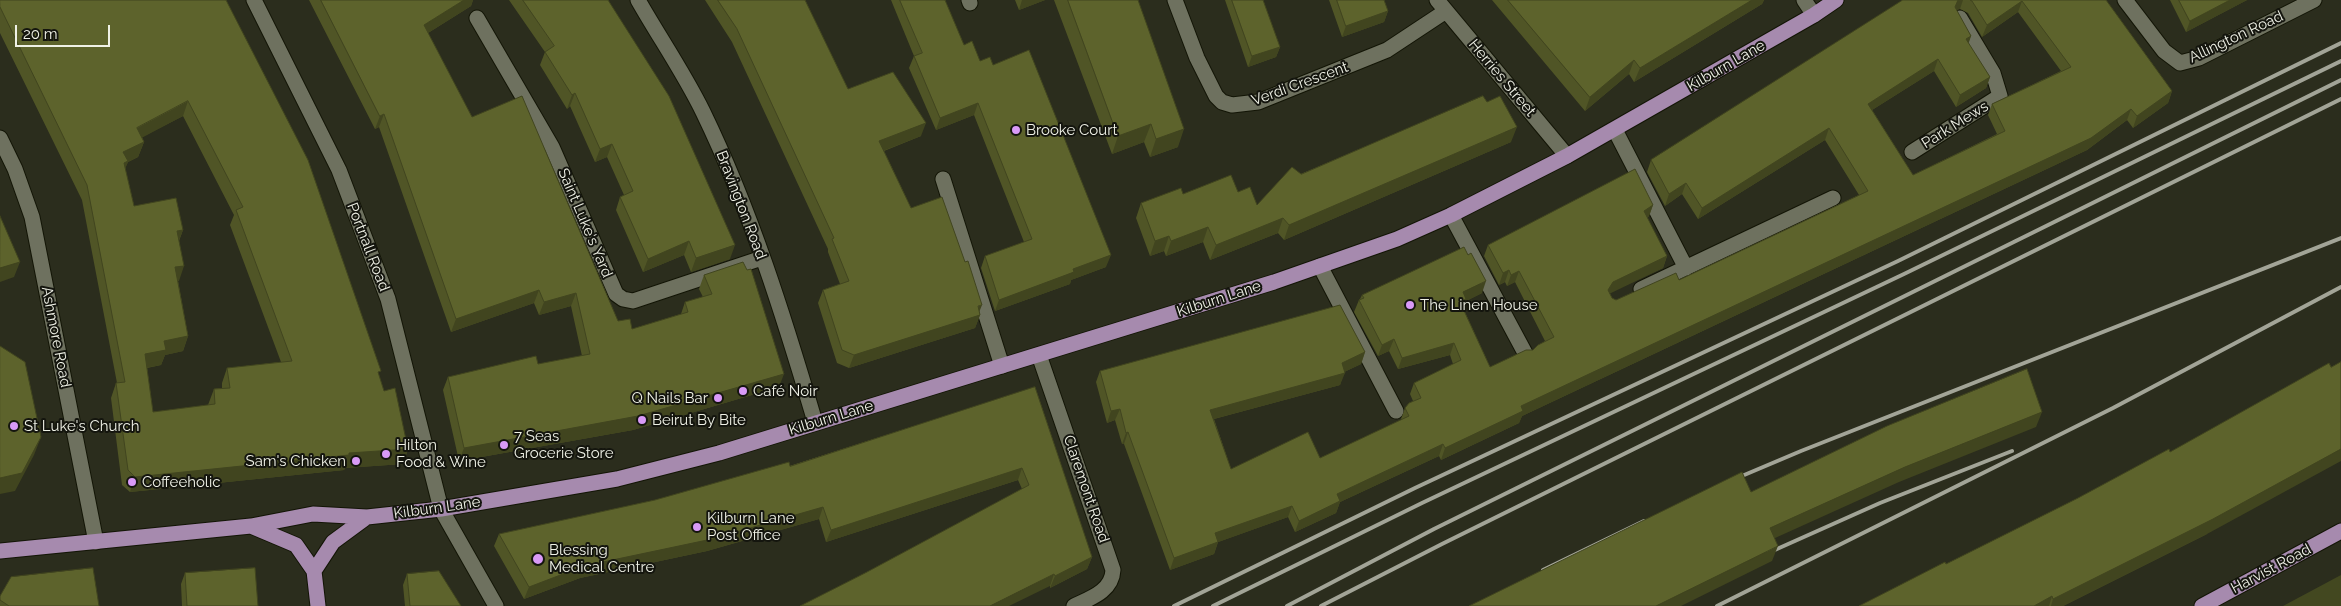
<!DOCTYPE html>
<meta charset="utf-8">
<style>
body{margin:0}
#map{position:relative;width:2341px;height:606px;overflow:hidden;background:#2b2d1d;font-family:Raleway,sans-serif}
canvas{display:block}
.scale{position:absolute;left:15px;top:25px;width:95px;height:22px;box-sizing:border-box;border:2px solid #eff1e6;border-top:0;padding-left:6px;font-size:15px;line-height:18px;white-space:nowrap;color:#eff1e6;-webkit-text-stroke:4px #14150e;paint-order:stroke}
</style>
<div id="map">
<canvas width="2341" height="606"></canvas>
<div class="scale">20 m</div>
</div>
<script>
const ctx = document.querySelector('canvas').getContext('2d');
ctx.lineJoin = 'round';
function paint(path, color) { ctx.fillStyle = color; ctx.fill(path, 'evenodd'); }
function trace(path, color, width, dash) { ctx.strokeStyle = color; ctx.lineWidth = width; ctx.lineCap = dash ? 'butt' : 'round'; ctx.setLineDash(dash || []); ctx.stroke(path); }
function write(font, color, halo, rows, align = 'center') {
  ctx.font = font + ' Raleway,sans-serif'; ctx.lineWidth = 4; ctx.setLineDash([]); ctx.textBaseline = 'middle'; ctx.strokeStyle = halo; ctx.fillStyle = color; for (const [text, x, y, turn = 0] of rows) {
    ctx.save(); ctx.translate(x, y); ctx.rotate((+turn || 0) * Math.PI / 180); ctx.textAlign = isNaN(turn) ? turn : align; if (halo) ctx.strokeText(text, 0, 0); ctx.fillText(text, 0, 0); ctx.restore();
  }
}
paint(new Path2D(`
 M2341 575V606H2283Z`), '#434820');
const minor = new Path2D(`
 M254 0 339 170 388 299 441 509 496 606
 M638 0C659 37 684 73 703 112 751 211 784 317 815 422
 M969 0 970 3
 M1175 0 1197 58 1216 96 1222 102 1232 105 1258 102 1387 50 1446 11
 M1437 0 1567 156
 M1804 0 1814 15
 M2125 0 2164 51 2180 63 2199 58 2314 0
 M477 18 552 147 616 294 623 299 633 301 762 258
 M1615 130 1686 268
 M0 138 15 169 32 217 96 542
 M1912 152 2000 96 1993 73 1960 18
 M943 179 1002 366
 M1451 215 1525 353
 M1320 266 1396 411
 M1641 289 1833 198
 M1039 355 1113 570C1112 591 1091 598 1074 606`);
const major = new Path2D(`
 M251 526 296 545 314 571 318 606
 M0 551 251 526 313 514 367 517 441 509 617 479 719 453 1274 282 1397 239 1451 215 1567 156 1814 15 1836 0
 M314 571 333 542 367 517
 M2202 606 2341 531`);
trace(minor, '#131506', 17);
trace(major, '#131506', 17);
trace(minor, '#6e715f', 15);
trace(major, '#a68aae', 15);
trace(new Path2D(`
 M1730 481 1801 451 2341 238
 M1768 553 1880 503 2012 451
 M1543 570 1644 521
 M1174 606 1415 488 1898 261 2341 43
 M1213 606 1422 503 1904 274 2341 61
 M1287 606 1434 529 2341 80
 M1321 606 1442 544 2341 99
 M1717 606 2113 408 2341 287`), '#a2a497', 4);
paint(new Path2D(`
 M0 0H226L379 376 384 391 408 449 403 464 345 468 344 470 130 492 122 485 111 398 116 383H117L82 200 0 33ZM183 116 234 215 230 225 281 362 227 368 222 383V388L214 389 208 405 153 412 147 368 161 365 165 355 183 351 188 336 178 281H179V241L183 230 134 206 125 168 128 162 138 157 144 142 142 137Z
 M309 0H473L471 6 428 33 472 117 618 321 632 329 681 314 685 302 703 297 699 289 704 275 779 387 633 430 459 461 443 390 448 377 538 364 582 356 571 306 539 315 534 303 451 332 379 127 375 129Z
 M509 0H608L730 259 691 272 684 255 643 272 616 210 620 197 624 195 607 157 595 162 570 106 567 109 540 65 545 52Z
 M705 0H805L848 89 921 136 884 151 911 208 979 312 980 315 975 328 849 368 837 363 818 303 823 290 840 284 828 252V249L732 42Z
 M891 0H945L964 45 980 61 993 65 1106 267 1071 280 1070 284 995 311 981 268 985 256 1024 242 974 115 936 130 909 68 914 56Z
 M1015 0H1045L1019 10Z
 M1054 0H1138L1178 147 1150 157 1144 142 1112 154Z
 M1225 0H1263L1280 47 1276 57 1248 67Z
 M1329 0H1384L1388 11 1384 22 1342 37Z
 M1492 0H1764L1762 4 1634 82 1629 74 1585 111Z
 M1903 0H2106L2172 91 2168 103 2133 128 2127 120 2087 150 1522 416 1519 423 1441 460 1439 456 1340 502 1336 513 1295 532 1288 517 1218 542 1214 554 1170 570 1124 444H1122L1115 420 1107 423 1096 382 1100 371 1365 352 1361 364 1344 372 1340 385 1214 419 1231 469 1320 458 1401 420V419L1405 408 1413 401 1410 394 1414 383 1453 364 1450 355 1398 369 1389 351 1378 356 1354 312 1359 300 1360 299 1362 295 1482 293 1466 301 1463 308 1490 367 1533 350 1545 341 1515 282 1507 286 1505 282 1499 285 1484 256 1488 245 1653 205 1649 216 1647 218 1667 256 1663 268 1609 293 1612 298 1616 300 1679 280 1859 195 1825 140 1698 219 1682 194 1665 206 1647 172 1651 160ZM1960 9 1968 13 1982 37 2018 12 2061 71 1992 104 1988 115 1997 134 1913 175 1872 110 1934 71 1956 107 1986 88 1990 77 1968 43 1971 36 1956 10Z
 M2170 0H2247L2186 32Z
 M1487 102 1511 142 1284 240 1278 233 1210 260 1203 242 1166 256 1164 251 1150 256 1136 218 1141 203 1183 194 1238 192 1257 205 1301 174Z
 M1035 387 1092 557 1087 569 1050 588V586L867 572 1022 489 1018 480 826 542 819 519 707 551 580 578 524 599 494 546 499 534 655 500 790 466Z
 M2207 534 2063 606H1859L1946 564Z
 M185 573 258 606H182L181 584Z
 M407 574 461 606H405L403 585Z
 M0 596 99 606H0Z`), '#505526');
paint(new Path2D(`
 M464 0H473L471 6 420 38 424 25Z
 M1022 0H1045L1019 10Z
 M1752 0H1764L1762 4 1634 82 1640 68Z
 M1958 0H1963L1960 9 1955 10V7Z
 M2230 0H2247L2186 32 2190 21Z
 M2022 1 2018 12 1982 37 1987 25Z
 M1388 11 1384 22 1342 37 1346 26Z
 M1971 36 1967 48 1966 39Z
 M1280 47 1276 57 1248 67 1252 56Z
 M1938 59 1934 71 1864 115 1868 104Z
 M1634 60 1629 74 1585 111 1590 97Z
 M1990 77 1986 88 1956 107 1960 95Z
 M2172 91 2168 103 2133 128 2137 116Z
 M575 93 570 106 567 109 572 95Z
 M188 101 183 116 132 143 137 128Z
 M978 103 974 115 936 130 940 118Z
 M2131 109 2127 120 2087 150 1522 416 1519 423 1441 460 1445 448 1521 406Z
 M384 114 379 127 375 129 380 116Z
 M926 123 921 136 875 154 879 141Z
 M1151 124 1144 142 1112 154 1118 136Z
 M1517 127 1511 142 1284 240 1289 225Z
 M1829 128 1825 140 1698 219 1702 208Z
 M1184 129 1178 147 1150 157 1156 139Z
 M144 142 138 157 128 162 122 176 123 152Z
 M612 144 607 157 595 162 600 149Z
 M1686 183 1682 194 1665 206 1669 194Z
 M1653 205 1649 216 1640 223 1644 211Z
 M1283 218 1278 233 1210 260 1216 245Z
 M1208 227 1203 242 1166 256 1171 241Z
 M183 230 177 245V231Z
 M1169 236 1164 251 1150 256 1155 241Z
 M689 241 684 255 643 272 648 259Z
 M735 245 730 259 691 272 696 258Z
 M1111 255 1106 267 1071 280 1070 284 995 311 999 300 1073 269Z
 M1667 256 1663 268 1609 294 1608 290 1613 282Z
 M20 262 14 277 0 282V268Z
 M184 266 179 281 170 282 175 267Z
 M1509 270 1505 282 1499 285 1503 273Z
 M1519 271 1515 282 1507 286 1511 275Z
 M1486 281 1482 293 1466 301 1462 311 1456 314 1463 292Z
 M539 290 534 303 451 332 456 319Z
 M576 293 571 306 539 315 544 302Z
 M982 305 978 315H980L975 328 849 368 854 355Z
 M188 336 183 351 165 355 161 365 140 369 145 354 164 341Z
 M1394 339 1389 351 1378 356 1382 345Z
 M1454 343 1450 355 1398 369 1402 358Z
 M1365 352 1361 364 1338 375 1342 363Z
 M1345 373 1340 385 1206 421 1210 410Z
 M784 374 779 387 633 430 459 461 464 448Z
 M1120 409 1115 420 1107 423 1111 411Z
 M2042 412 2036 427 1899 482 1764 543 1770 528 1905 467Z
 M1128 432 1124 444H1122L1126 433Z
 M41 437 34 455 15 491 0 494V478Z
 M1443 444 1439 456 1340 502 1336 513 1295 532 1299 521 1337 494Z
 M408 449 403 464 345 468 344 470 130 492 135 477 349 453Z
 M2341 449V461L2207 534 2063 606H2051L2053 599Z
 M1022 468 1018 480 826 542 831 530Z
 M1292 506 1288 517 1210 545 1215 533Z
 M823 507 819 519 707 551 580 578 524 599 529 587 584 566Z
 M1218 542 1214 554 1170 570 1174 558Z
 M1778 546 1772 561 1681 606H1656Z
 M1092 557 1087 569 1050 588 1055 576Z
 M1054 574 1050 586 1009 606H990Z
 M2052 596 2049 606H2034Z`), '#41451f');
const building = new Path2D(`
 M0 0H226L308 160 381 371 378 372 384 391 395 388 408 449 349 453V455L135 477 128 470 116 383 125 382 87 185 0 7ZM188 101 243 207 236 210 292 361 227 368 230 388 214 389 215 404 153 412 145 354 166 350 164 341 188 336 175 267 184 266 177 231 183 230 176 198 134 206 124 163 128 161 123 152 144 142 137 128Z
 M321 0H464L424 25 472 117 522 96 618 321 630 319 632 329 688 312 685 302 712 294 704 275 743 262 747 270 751 269 784 374 638 416 464 448 448 377 536 356 538 364 590 354 576 293 544 302 539 290 456 319 384 114 380 116Z
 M523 0H608L669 96 735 245 696 258 689 241 648 259 620 197 633 191 612 144 600 149 575 93 572 95 545 52 554 46Z
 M718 0H805L848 89 893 72 926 123 879 141 911 208 942 197 965 262 968 261 982 305 978 306 980 315 854 355 842 350 823 290 849 281 832 239 834 238 737 29Z
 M900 0H945L964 45 972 41 980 61 990 57 993 65 1029 50 1111 255 1073 269 1074 272 999 300 985 256 1032 239 978 103 940 118 914 56 922 53Z
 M1068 0H1138L1184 129 1156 139 1151 124 1118 136Z
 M1232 0H1263L1280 47 1252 56Z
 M1337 0H1384L1388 11 1346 26Z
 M1508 0H1752L1640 68 1634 60 1590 97Z
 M1903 0H1958L1955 7 1971 36 1966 39 1990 77 1960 95 1938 59 1868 104 1913 175 2005 131 1992 104 2071 67 2022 1 1987 25 1972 1 1970 0H2106L2172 91 2137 116 2131 109 2091 138 1521 406 1523 411 1445 448 1443 444 1337 494 1340 501 1299 521 1292 506 1215 533 1218 542 1174 558 1128 432 1126 433 1120 409 1111 411 1100 371 1340 305 1365 352 1342 363 1345 373 1210 410 1231 469 1308 432 1320 458 1409 416 1405 408 1409 403 1421 398 1414 383 1461 360 1454 343 1402 358 1394 339 1382 345 1359 300 1364 298 1362 295 1464 247 1468 255 1471 253 1486 281 1463 292 1466 299 1460 302 1490 367 1526 350H1533L1538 345 1554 337 1519 271 1511 275 1509 270 1503 273 1488 245 1635 169 1653 205 1644 211 1667 256 1613 282 1608 290 1612 298 1616 300 1676 273 1679 280 1868 191 1829 128 1702 208 1686 183 1669 194 1651 160Z
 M2179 0H2230L2190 21Z
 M1483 96 1487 102 1500 96 1517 127 1289 225 1283 218 1216 245 1208 227 1171 241 1169 236 1155 241 1141 203 1181 188 1183 194 1231 175 1238 192 1250 187 1257 205 1292 167 1301 174Z
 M0 216 20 262 0 268Z
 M0 346 25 362 41 437 22 473 0 478Z
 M2341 362V449L2213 519 2053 599 2052 596 2034 606H1859L1945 562 1946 564 2078 498 2169 449 2170 452 2329 363 2331 367Z
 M2027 369 2042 412 1905 467 1770 528 1778 546 1656 606H1469L1742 472 1751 492 1887 426Z
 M1035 387 1092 557 1055 576 1054 574 990 606H800L867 572 1029 485 1022 468 831 530 823 507 712 539 584 566 529 587 499 534 655 500 789 462 790 466Z
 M93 568 99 606H9L0 600V596L11 577Z
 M255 568 258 606H187L185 573Z
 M439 571 461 606H410L407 574Z`);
paint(building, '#5d632c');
trace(building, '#41451f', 1);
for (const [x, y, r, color] of [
 [1016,130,5,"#d99af7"],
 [1410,305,5,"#d99af7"],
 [743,391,5,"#d99af7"],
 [718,398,5,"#d99af7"],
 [642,420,5,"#d99af7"],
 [14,426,5,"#d99af7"],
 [504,445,5,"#d99af7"],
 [386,454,5,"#d99af7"],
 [356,461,5,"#d99af7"],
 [132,482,5,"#d99af7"],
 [697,527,5,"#d99af7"],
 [538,559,6,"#d99af7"]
]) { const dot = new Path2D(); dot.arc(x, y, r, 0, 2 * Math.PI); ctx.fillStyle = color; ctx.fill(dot); trace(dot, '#14150e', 2); }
write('15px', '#eff1e6', '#14150e', [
 ["Allington Road",2236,37,-25],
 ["Kilburn Lane",1726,66,-30],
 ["Herries Street",1502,78,50],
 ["Verdi Crescent",1300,84,-20],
 ["Park Mews",1955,125,-32],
 ["Bravington Road",741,205,69],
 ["Saint Luke's Yard",585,223,67],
 ["Portnall Road",368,247,69],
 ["Kilburn Lane",1219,299,-18],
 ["Ashmore Road",56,337,79],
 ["Kilburn Lane",831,418,-17],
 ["Claremont Road",1086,489,71],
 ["Kilburn Lane",437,508,-8],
 ["Harvist Road",2271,569,-28]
]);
write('15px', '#eff1e6', '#14150e', [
 ["Brooke Court",1026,130],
 ["The Linen House",1420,305],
 ["Café Noir",753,391],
 ["Q Nails Bar",708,398,"right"],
 ["Beirut By Bite",652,420],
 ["St Luke's Church",24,426],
 ["7 Seas",514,436],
 ["Grocerie Store",514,453],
 ["Hilton",396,445],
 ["Food & Wine",396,462],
 ["Sam's Chicken",346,461,"right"],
 ["Coffeeholic",142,482],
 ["Kilburn Lane",707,518],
 ["Post Office",707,535],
 ["Blessing",549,550],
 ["Medical Centre",549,567]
], 'left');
</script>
